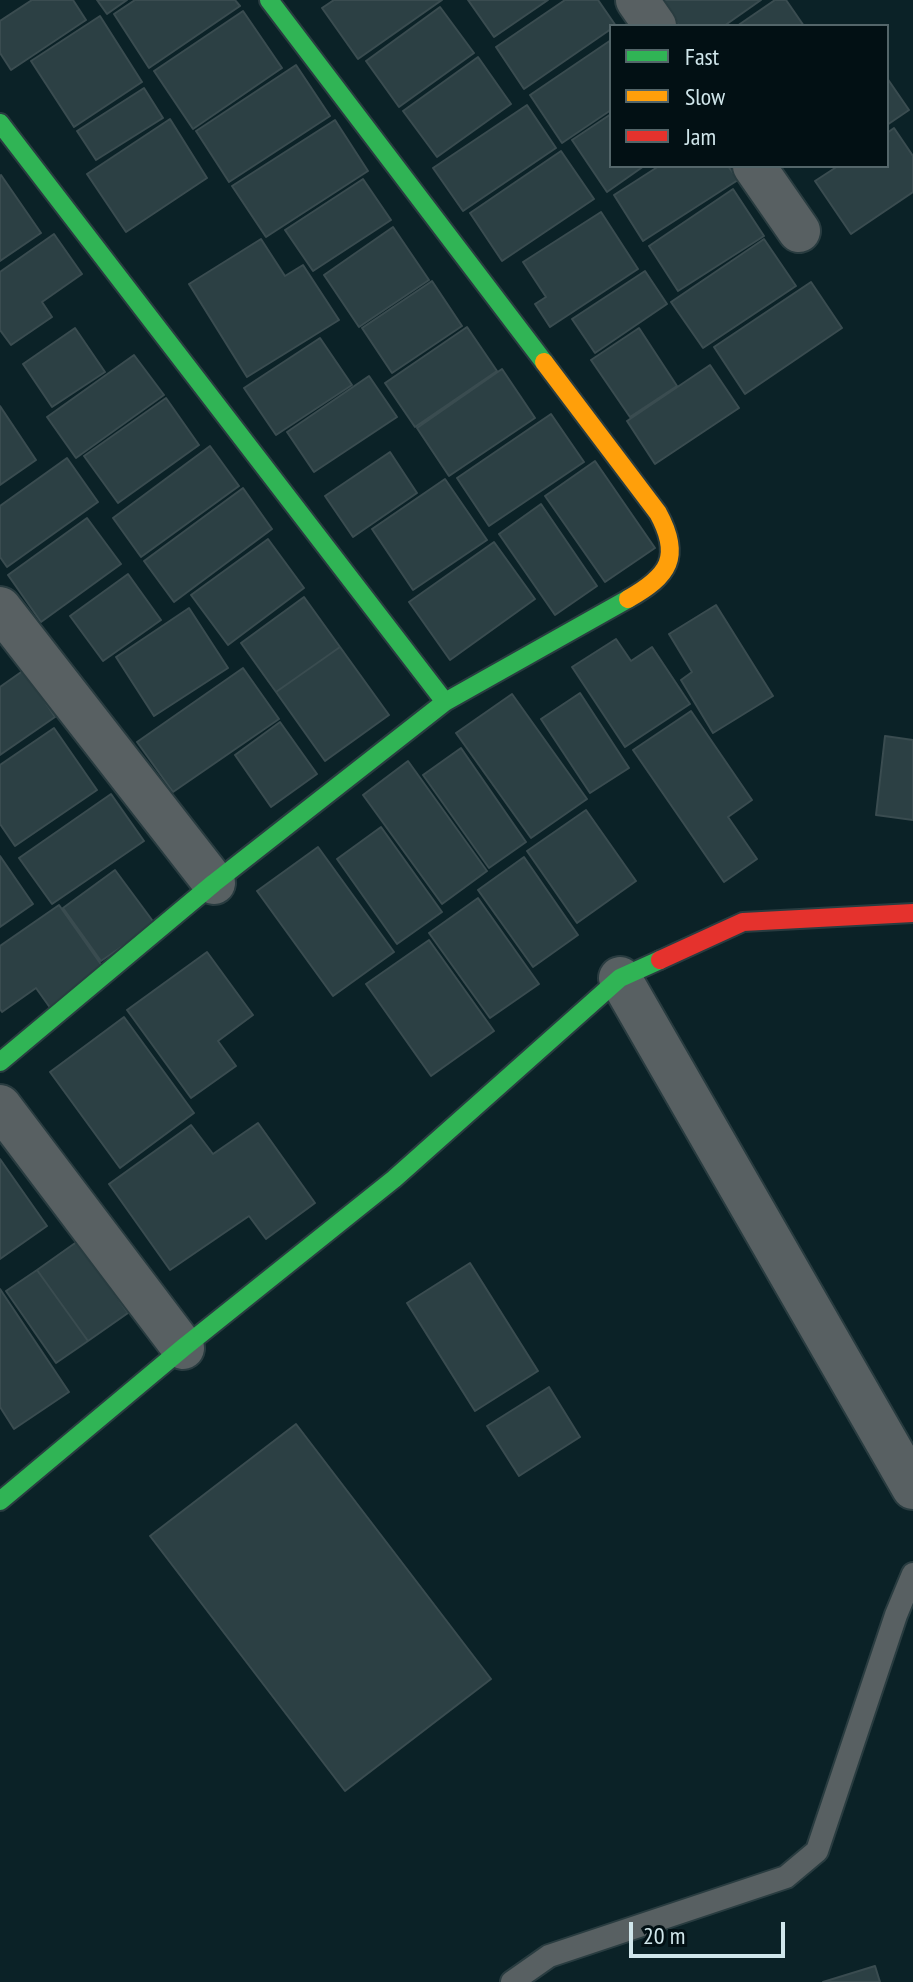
<!DOCTYPE html>
<style>
body{margin:0}
#map{position:relative;width:913px;height:1982px;overflow:hidden;background:#0b2227;font-family:"PT Sans Narrow",sans-serif}
canvas{display:block}
.legend{position:absolute;left:609px;top:24px;width:280px;height:144px;box-sizing:border-box;background:#021014;border:2px solid #54666a;margin:0;padding:10px 14px;list-style:none;font-size:24px;color:#d0e6eb}
.legend li{display:flex;align-items:center;gap:16px;height:40px}
.legend b{width:40px;border:2px solid #54666a}
.scale{position:absolute;left:629px;top:1922px;width:156px;height:36px;box-sizing:border-box;border:4px solid #d0e6eb;border-top:0;padding-left:10px;font-size:24px;line-height:28px;white-space:nowrap;color:#d0e6eb;-webkit-text-stroke:6px #021014;paint-order:stroke}
</style>
<div id="map">
<canvas width="913" height="1982"></canvas>
<ul class="legend">
<li><b style="height:10px;background:#30b455"></b>Fast</li>
<li><b style="height:10px;background:#ff9f0a"></b>Slow</li>
<li><b style="height:10px;background:#e5322d"></b>Jam</li>
</ul>
<div class="scale">20 m</div>
</div>
<script>
const ctx = document.querySelector('canvas').getContext('2d');
ctx.lineJoin = 'round';
function paint(path, color) { ctx.fillStyle = color; ctx.fill(path, 'evenodd'); }
function trace(path, color, width, dash) { ctx.strokeStyle = color; ctx.lineWidth = width; ctx.lineCap = dash ? 'butt' : 'round'; ctx.setLineDash(dash || []); ctx.stroke(path); }
const building = new Path2D(`
 M32 0H73L86 20 11 70 0 53V21Z
 M97 0H127L107 14Z
 M135 0H235L240 6 149 68 114 14Z
 M334 0H442L358 59 322 8Z
 M468 0H548L494 37Z
 M565 0H598L616 26H611V29L524 89 496 47Z
 M661 0H761L724 26H679Z
 M775 0H786L804 26H737Z
 M440 7 474 53 399 107 366 61Z
 M243 11 282 68 193 129 154 71Z
 M100 16 142 82 74 127 31 61Z
 M611 40V110L562 143 530 95Z
 M478 57 511 104 437 157 403 111Z
 M296 65 330 116 229 182 196 131Z
 M887 78 909 110 887 125Z
 M144 88 163 118 96 160 77 131Z
 M527 105 556 148 463 211 433 168Z
 M611 114V166H644L607 192 572 140Z
 M170 119 207 178 126 232 87 174Z
 M335 120 368 171 266 237 232 186Z
 M894 128 913 156V192L851 234 815 181 838 166H887V133Z
 M561 151 594 199 502 261 470 213Z
 M659 166H728L738 180 643 241 614 195Z
 M1 175 41 233 0 261V176Z
 M363 179 391 220 313 271 285 230Z
 M733 189 764 236 678 291 649 246Z
 M601 212 638 269 550 327 535 304 546 297 523 262Z
 M393 227 429 280 359 327 324 275Z
 M54 234 82 274 42 302 52 317 11 345 0 330V272Z
 M261 239 285 276 303 265 339 320 247 377 189 284Z
 M764 239 796 286 703 348 671 302Z
 M645 271 667 304 595 353 572 319Z
 M432 281 462 326 392 373 362 328Z
 M811 282 842 328 745 394 714 347Z
 M467 327 497 371 415 427 385 383Z
 M75 328 105 372 52 407 23 364Z
 M639 328 677 386 630 417 591 360Z
 M320 338 352 385 276 435 244 388Z
 M134 355 164 395 76 458 47 417Z
 M710 365 739 408 655 464 627 421Z
 M502 369 535 418 449 476 417 428Z
 M369 376 397 417 314 472 287 432Z
 M166 398 199 445 118 503 84 456Z
 M0 406 36 460 0 485Z
 M551 414 584 462 489 526 457 478Z
 M210 446 239 486 141 557 113 518Z
 M390 452 417 493 353 537 325 496Z
 M67 458 98 502 7 567 0 557V506Z
 M595 461 655 548 605 582 545 496Z
 M445 479 487 540 413 590 372 529Z
 M243 488 272 529 174 602 144 561Z
 M541 504 597 586 555 615 499 534Z
 M87 518 121 564 41 622 8 575Z
 M268 539 304 588 228 645 191 595Z
 M494 542 535 599 450 660 409 602Z
 M128 574 161 620 103 661 70 616Z
 M304 597 340 647 276 692 241 643Z
 M716 605 773 696 713 733 681 680 692 672 669 634Z
 M189 608 228 668 154 716 116 657Z
 M616 639 631 661 652 647 690 704 625 747 572 667Z
 M340 647 389 715 325 761 276 692Z
 M243 668 279 719 173 792 137 742Z
 M24 670 55 717 0 755V687Z
 M580 693 629 768 590 793 541 719Z
 M512 694 587 799 531 838 456 733Z
 M691 711 752 800 728 817 757 859 724 882 633 750Z
 M280 722 317 774 271 807 235 755Z
 M54 728 97 790 15 846 0 824V765Z
 M885 736 913 740V820L876 815Z
 M461 748 526 842 489 868 423 775Z
 M408 761 487 871 442 904 363 795Z
 M111 794 144 841 52 904 19 858Z
 M586 810 636 881 577 923 527 851Z
 M381 827 442 912 397 944 337 859Z
 M318 847 394 952 333 996 257 891Z
 M0 856 33 904 0 927Z
 M524 857 578 935 533 967 478 890Z
 M115 870 155 924 101 961 63 908Z
 M478 898 539 984 490 1018 429 933Z
 M59 905 105 970 51 1009 36 988 2 1012 0 1009V946Z
 M429 940 494 1031 431 1076 366 984Z
 M207 952 253 1015 218 1041 236 1066 191 1098 127 1010Z
 M124 1017 194 1113 120 1168 50 1072Z
 M258 1123 315 1203 266 1239 249 1216 170 1270 109 1184 191 1125 213 1154Z
 M0 1159 47 1226 0 1259Z
 M78 1241 128 1313 88 1341 37 1270Z
 M470 1263 538 1371 475 1411 407 1303Z
 M37 1270 88 1341 56 1363 6 1291Z
 M0 1289 69 1392 14 1429 0 1407Z
 M549 1387 580 1437 519 1476 487 1426Z
 M296 1424 491 1679 345 1791 150 1536Z
 M875 1966 880 1982H823Z`);
paint(building, '#2c4044');
trace(building, '#3a4c50', 2);
const lane = new Path2D(`
 M512 1982 549 1956 786 1877 817 1851 896 1615 913 1574`);
const street = new Path2D(`
 M637 0 655 26
 M754 166 799 231
 M0 608 214 883
 M620 978 913 1488
 M0 1106 183 1348`);
const fast = new Path2D(`
 M269 0 544 362
 M0 123 445 702
 M0 1062 214 883 445 702 628 599
 M0 1501 183 1348 394 1179 620 978 660 960`);
const slow = new Path2D(`
 M544 362 658 513C682 557 669 576 628 599`);
const jam = new Path2D(`
 M660 960 743 922 913 913`);
trace(lane, '#293c40', 26);
trace(street, '#293c40', 46);
trace(fast, '#293c40', 22);
trace(slow, '#293c40', 22);
trace(jam, '#293c40', 22);
trace(lane, '#586062', 22);
trace(street, '#586062', 42);
trace(fast, '#30b455', 18);
trace(slow, '#ff9f0a', 18);
trace(jam, '#e5322d', 18);
</script>
